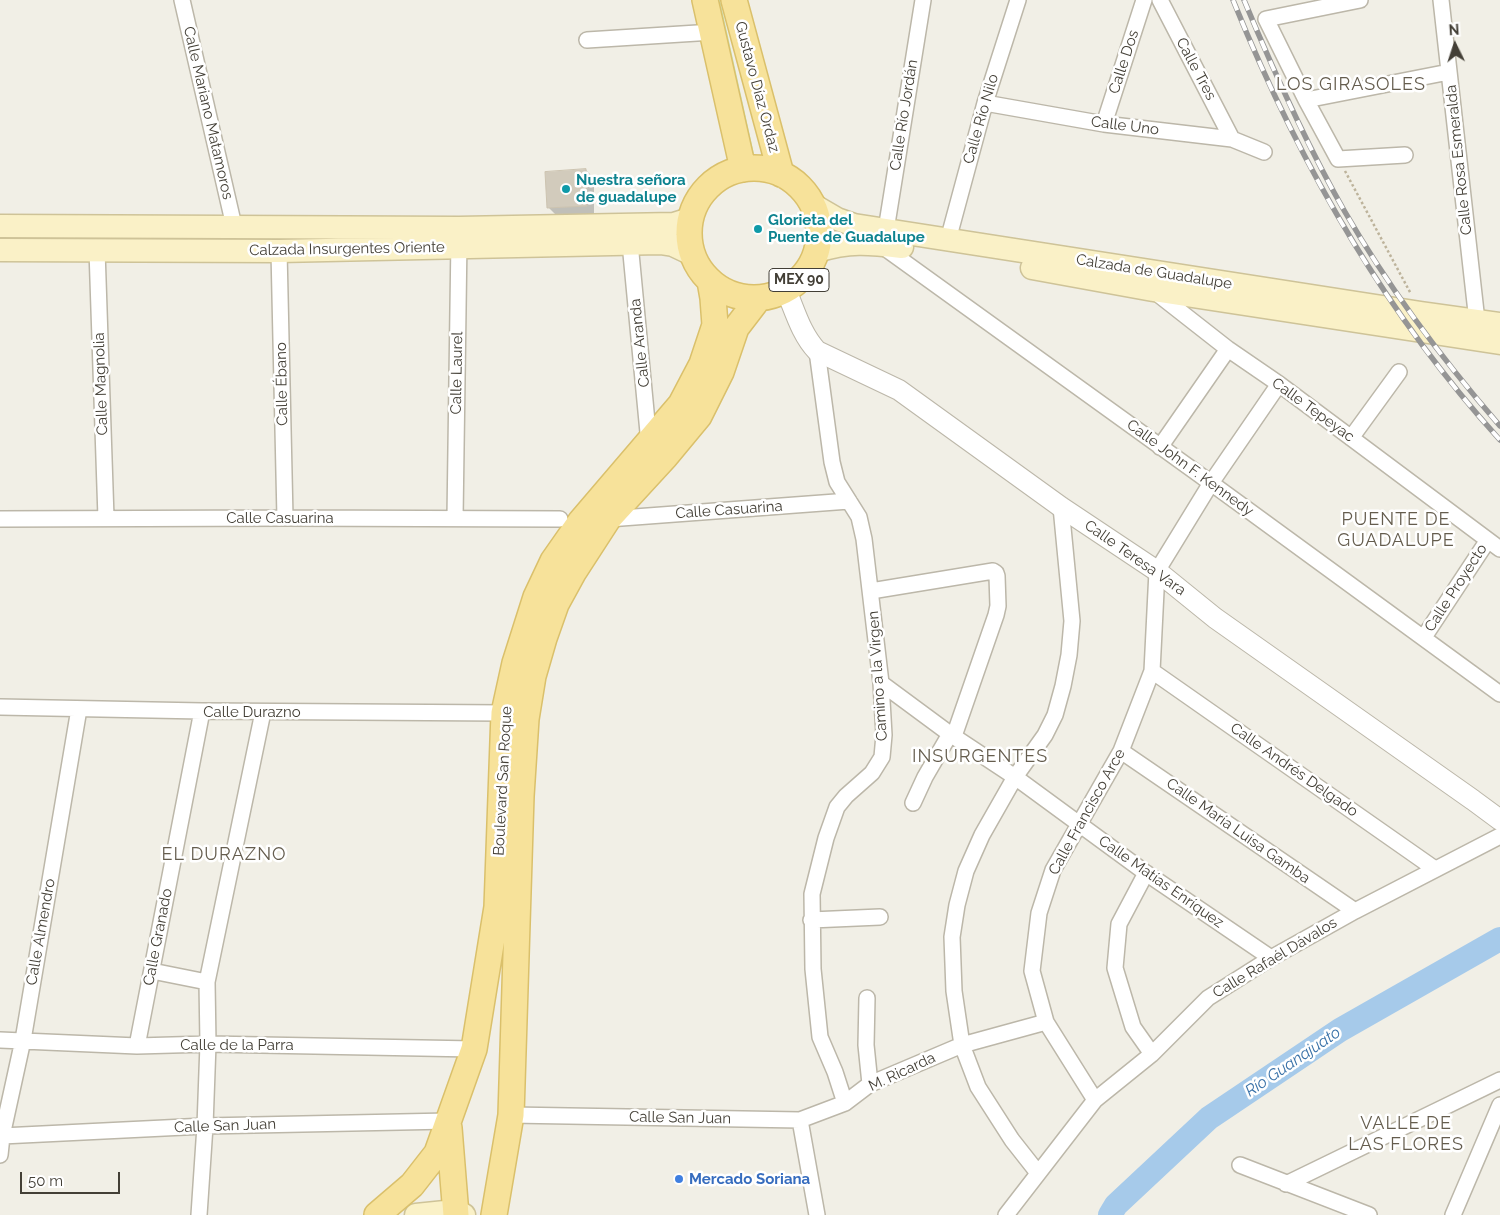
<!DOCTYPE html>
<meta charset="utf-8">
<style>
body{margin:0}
#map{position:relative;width:1500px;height:1215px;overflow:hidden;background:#f1efe6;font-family:Raleway,sans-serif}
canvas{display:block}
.north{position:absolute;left:1430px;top:20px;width:50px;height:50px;-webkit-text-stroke:4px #fff;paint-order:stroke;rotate:356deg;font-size:14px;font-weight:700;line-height:20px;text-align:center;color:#433f36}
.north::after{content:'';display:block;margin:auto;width:18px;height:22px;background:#433f36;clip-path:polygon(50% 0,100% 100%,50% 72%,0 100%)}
.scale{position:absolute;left:20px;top:1172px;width:100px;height:22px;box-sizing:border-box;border:2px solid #433f36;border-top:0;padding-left:6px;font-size:15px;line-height:18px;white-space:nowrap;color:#433f36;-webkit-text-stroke:4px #fff;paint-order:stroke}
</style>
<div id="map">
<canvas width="1500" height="1215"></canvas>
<div class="north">N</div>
<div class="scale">50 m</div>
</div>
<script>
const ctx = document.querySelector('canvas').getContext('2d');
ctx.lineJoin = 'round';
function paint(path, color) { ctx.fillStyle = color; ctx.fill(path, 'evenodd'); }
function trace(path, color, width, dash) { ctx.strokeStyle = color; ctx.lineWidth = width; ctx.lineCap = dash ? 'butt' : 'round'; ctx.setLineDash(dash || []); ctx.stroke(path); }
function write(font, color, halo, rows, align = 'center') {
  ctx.font = font + ' Raleway,sans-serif'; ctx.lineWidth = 5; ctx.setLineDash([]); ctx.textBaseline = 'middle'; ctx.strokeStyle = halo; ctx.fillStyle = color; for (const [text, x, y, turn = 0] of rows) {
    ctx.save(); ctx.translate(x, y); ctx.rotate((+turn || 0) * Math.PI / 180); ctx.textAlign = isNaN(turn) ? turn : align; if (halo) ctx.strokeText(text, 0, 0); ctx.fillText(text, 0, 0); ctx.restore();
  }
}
paint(new Path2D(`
 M714 0H720L754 154H747Z`), '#c9e3b1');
paint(new Path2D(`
 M586 170 594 178V214L556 215 548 207Z`), '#0003');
trace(new Path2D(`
 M1110 1215 1116 1205 1209 1118 1340 1030 1500 939`), '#a6caea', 24);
const building = new Path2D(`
 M586 169 587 206 547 208 545 172Z`);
paint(building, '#d2cbbc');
trace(building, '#ccc3b0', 1);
const minor = new Path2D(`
 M182 0 234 226
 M1160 0 1232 139
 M1360 0 1266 19 1306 100 1338 159 1405 155
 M1441 0 1477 321
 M587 40 713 32
 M1306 100 1449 72
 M985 103 1104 124 1232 139 1264 152
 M1104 124 1144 0
 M886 230 923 0
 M948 240 985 103 1018 0
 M630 243 649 443
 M882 246 1211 483 1500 694
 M97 250 106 518
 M279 251 285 518
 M1154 291 1228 349 1279 384 1500 549
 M817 351 832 462 837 482 859 517 864 539 881 683 884 735 882 757 872 773 846 796 837 807 826 838 812 894 813 969 820 1037 835 1072 845 1103
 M1351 438 1399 372
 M1160 447 1228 349
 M455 518 459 239
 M0 519 285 518 560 519
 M608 519 849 501
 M871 591 993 571 996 573 997 576 998 606 996 615 954 736
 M1424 637 1488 540
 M1152 671 1435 869
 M881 683 950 734 1015 777 1146 873 1271 958
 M0 707 202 711 504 713
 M1121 751 1355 911
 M913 803 925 777 950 734
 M1146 873 1119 924 1115 968 1133 1027 1152 1054
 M811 920 880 917
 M152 971 207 982
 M867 998 866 1045 870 1084
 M0 1040 137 1046 208 1044 474 1049
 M137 1046 202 711
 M1095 1100 1046 1022 1032 971 1039 913 1053 870 1121 751 1152 671 1157 571 1211 483 1279 384
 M511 1115 800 1120 845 1103 870 1084 962 1045 1046 1022
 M800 1120 817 1215
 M2 1136 205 1126 449 1121
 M0 1155 2 1136 23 1040 79 709
 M1240 1165 1369 1215
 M1038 1173 1012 1140 978 1087 962 1045 954 991 952 937 957 905 966 871 982 835 1015 777 1045 735 1055 715 1063 686 1069 655 1072 621 1061 507
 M1286 1184 1500 1080
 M199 1215 205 1126 208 1044 207 982 263 712
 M1006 1215 1095 1100 1152 1054 1208 998 1271 958 1355 911 1500 836
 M1453 1215 1500 1105`);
const tertiary = new Path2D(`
 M786 290C795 311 801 334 817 351L899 390 1061 507 1157 571 1215 618 1473 800 1500 820`);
const secondary = new Path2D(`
 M813 205 837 219 854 225 1421 313 1500 324
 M0 226 459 228 674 224 690 219
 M0 250 279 251 660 243 673 245 692 254
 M817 251C850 241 868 243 902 247
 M1032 268 1153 290 1500 343
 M416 1215 455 1211 464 1215`);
const primary = new Path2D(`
 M705 0 743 169
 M734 0 781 174
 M689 233a65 65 0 1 1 130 0a65 65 0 1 1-130 0Z
 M449 1128 456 1215
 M377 1215 412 1185 437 1153 474 1049 497 907 504 713 515 663 536 597 553 561 581 521 681 404 702 364 715 325 713 298 710 281
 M494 1215 511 1115 521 796 526 719 533 676 544 638 556 604 573 573 608 519 665 457 699 416 721 372 736 328 759 298`);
trace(minor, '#bcb7a9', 18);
trace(tertiary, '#bcb7a9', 22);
trace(secondary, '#cec398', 25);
trace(primary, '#dac06b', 28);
trace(new Path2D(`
 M1345 171 1411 294`), '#bdb39b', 2.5, [2.5, 2.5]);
trace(minor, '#fff', 15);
trace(tertiary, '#fff', 20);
trace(secondary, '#faf1c7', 22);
trace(primary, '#f7e29a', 25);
const rail = new Path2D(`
 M1233 0C1298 161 1383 311 1500 440
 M1244 0C1274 72 1306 144 1345 212 1389 288 1442 359 1500 426`);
trace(rail, '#959595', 5.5);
trace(rail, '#fff', 4, [11]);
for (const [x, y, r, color] of [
 [566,189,5,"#0f9aa8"],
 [758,229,5,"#0f9aa8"],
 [679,1179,5,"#3f7fe0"]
]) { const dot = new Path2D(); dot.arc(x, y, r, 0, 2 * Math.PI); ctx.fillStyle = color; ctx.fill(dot); trace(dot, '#fff', 2); }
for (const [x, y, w] of [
 [799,280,60]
]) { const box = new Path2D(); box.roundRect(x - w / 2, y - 11.5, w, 23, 4); ctx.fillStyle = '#fff'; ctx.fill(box); trace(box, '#433f36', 1); }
write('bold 14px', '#433f36', null, [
 ["MEX 90",799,280]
]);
write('15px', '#433f36', '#fff', [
 ["Calle Dos",1124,62,-72],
 ["Calle Tres",1196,69,62],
 ["Gustavo Díaz Ordaz",757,87,75],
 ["Calle Mariano Matamoros",208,113,77],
 ["Calle Río Jordán",904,115,-81],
 ["Calle Río Nilo",981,119,-74],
 ["Calle Uno",1125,126,7],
 ["Calle Rosa Esmeralda",1459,160,-96],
 ["Calzada Insurgentes Oriente",347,249,-1],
 ["Calzada de Guadalupe",1154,272,9],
 ["Calle Aranda",640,343,-96],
 ["Calle Laurel",457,373,-89],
 ["Calle Magnolia",101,384,-92],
 ["Calle Ébano",282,384,-91],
 ["Calle Tepeyac",1313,410,36],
 ["Calle John F. Kennedy",1190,468,36],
 ["Calle Casuarina",729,510,-4],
 ["Calle Casuarina",280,518],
 ["Calle Teresa Vara",1135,558,35],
 ["Calle Proyecto",1456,588,-57],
 ["Camino a la Virgen",878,676,-94],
 ["Calle Durazno",252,712],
 ["Calle Andrés Delgado",1294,770,35],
 ["Boulevard San Roque",503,781,-87],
 ["Calle Francisco Arce",1087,812,-61],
 ["Calle María Luisa Gamba",1238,831,35],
 ["Calle Matías Enríquez",1161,882,35],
 ["Calle Almendro",41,932,-80],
 ["Calle Granado",158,937,-79],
 ["Calle Rafaél Dávalos",1275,958,-31],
 ["Calle de la Parra",237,1045],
 ["M. Ricarda",902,1072,-25],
 ["Calle San Juan",680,1118,1],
 ["Calle San Juan",225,1126,-2]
]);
write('bold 15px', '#0d838f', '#fff', [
 ["Nuestra señora",576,180],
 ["de guadalupe",576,197],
 ["Glorieta del",768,220],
 ["Puente de Guadalupe",768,237]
], 'left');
write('bold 15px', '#366cbe', '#fff', [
 ["Mercado Soriana",689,1179]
], 'left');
write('italic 16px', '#3770a7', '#fff', [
 ["Río Guanajuato",1293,1062,-34]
]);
ctx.letterSpacing = '1px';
write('18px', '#655d4e', '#fff', [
 ["LOS GIRASOLES",1351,85],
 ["PUENTE DE",1396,520],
 ["GUADALUPE",1396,541],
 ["INSURGENTES",980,757],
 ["EL DURAZNO",224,855],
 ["VALLE DE",1406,1124],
 ["LAS FLORES",1406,1145]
]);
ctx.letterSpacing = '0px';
</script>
